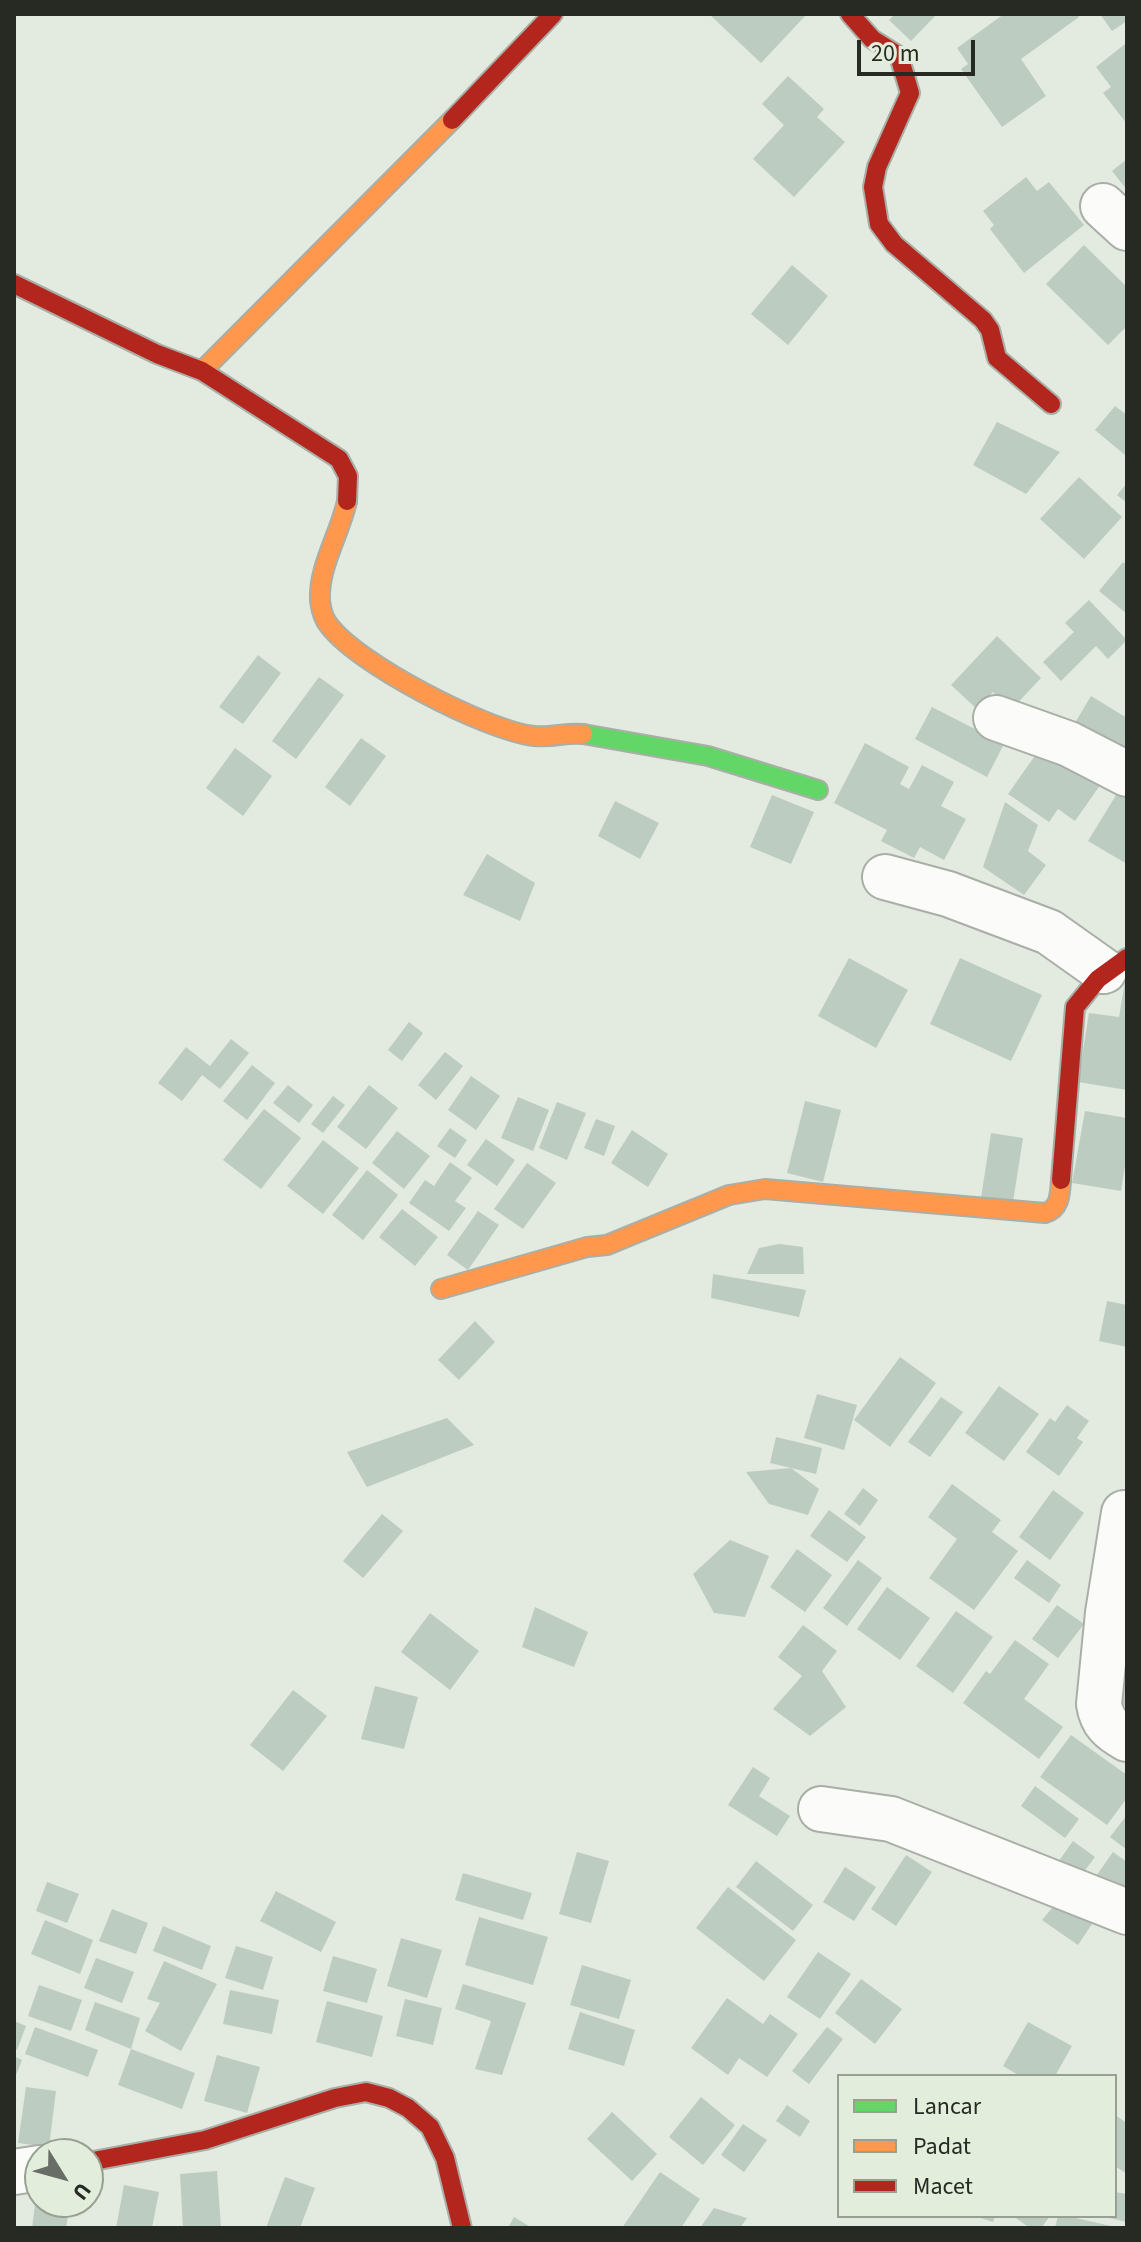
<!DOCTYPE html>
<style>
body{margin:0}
#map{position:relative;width:1141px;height:2242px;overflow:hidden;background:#e3eadf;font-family:"Source Sans 3",sans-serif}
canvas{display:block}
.frame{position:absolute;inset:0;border:16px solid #262a23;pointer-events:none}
.legend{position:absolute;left:837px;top:2074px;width:280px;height:144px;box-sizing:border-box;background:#e2eedb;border:2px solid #97a091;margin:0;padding:10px 14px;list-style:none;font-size:24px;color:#262a23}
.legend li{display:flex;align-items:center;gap:16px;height:40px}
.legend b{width:40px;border:2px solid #97a091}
.north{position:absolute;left:24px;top:2138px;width:80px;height:80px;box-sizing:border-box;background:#e2eedb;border:2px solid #97a091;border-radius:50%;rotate:127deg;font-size:22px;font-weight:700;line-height:32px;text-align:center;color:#262a23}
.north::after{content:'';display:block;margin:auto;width:28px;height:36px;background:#686d65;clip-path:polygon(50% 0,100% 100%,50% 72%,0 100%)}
.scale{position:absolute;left:857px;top:40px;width:118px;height:36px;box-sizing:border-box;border:4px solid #262a23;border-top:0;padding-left:10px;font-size:24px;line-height:28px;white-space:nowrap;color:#262a23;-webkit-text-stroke:6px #e2eedb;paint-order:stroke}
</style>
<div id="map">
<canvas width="1141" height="2242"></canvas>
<div class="frame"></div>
<ul class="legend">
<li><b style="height:10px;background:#63d668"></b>Lancar</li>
<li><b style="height:10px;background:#ff974d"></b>Padat</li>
<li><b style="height:10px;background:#b3261e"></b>Macet</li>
</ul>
<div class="north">U</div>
<div class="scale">20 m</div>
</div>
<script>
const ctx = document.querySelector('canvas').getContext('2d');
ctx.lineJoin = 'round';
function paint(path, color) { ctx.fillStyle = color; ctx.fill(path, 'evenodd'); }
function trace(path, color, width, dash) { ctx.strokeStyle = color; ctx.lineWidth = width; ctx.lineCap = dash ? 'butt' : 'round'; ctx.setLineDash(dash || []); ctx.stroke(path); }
paint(new Path2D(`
 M709 14H807L761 63Z
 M895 14H937L911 41 889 20Z
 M1004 14H1077L1079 17 1021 59 1046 96 1002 127 961 69 968 64 957 48Z
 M1100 14H1127V21L1112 31Z
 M1125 44 1127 46V124L1103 93 1111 87 1096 67Z
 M788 76 824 109 817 117 845 142 794 197 753 159 784 125 762 104Z
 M1127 159V190L1112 171Z
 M1026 177 1037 191 1049 182 1084 225 1024 273 990 229 994 225 983 211Z
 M1084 245 1127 287V326L1108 345 1046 284Z
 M792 265 828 296 788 345 751 314Z
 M1115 406 1127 415 1125 455 1095 430Z
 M997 422 1060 452 1026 494 973 465Z
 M1079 477 1122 517 1084 559 1040 519Z
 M1127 483V503L1117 495Z
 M1123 562 1127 565V614L1099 591Z
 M1089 600 1127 640 1108 659 1096 646 1061 681 1043 662 1074 632 1065 623Z
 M997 636 1041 678 1011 710 993 692 977 709 951 685Z
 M258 655 281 673 243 724 219 707Z
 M319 677 344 695 296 759 272 741Z
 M1091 696 1127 718V742L1115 761 1069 733Z
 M932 707 1004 744 987 777 915 739Z
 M361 738 386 756 350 806 325 787Z
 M1046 740 1103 781 1075 821 1058 809 1049 822 1008 794Z
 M865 743 909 767 900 784 909 789 922 765 954 782 941 806 966 819 944 860 920 847 914 858 881 841 887 830 834 803Z
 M235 748 272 776 243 816 206 788Z
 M1124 782 1127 784V864L1088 841Z
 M772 795 814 812 791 864 750 847Z
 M615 801 659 823 640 859 598 836Z
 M1005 802 1038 825 1028 851 1046 865 1024 895 983 867Z
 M487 854 535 883 520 921 463 895Z
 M849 958 908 990 876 1048 818 1016Z
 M960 958 1042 995 1011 1061 930 1024Z
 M1125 981 1127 1090 1078 1082 1089 1013 1119 1017Z
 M409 1022 423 1033 402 1061 388 1050Z
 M231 1039 249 1053 220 1089 202 1075 182 1101 158 1083 186 1047 210 1066Z
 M445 1052 463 1066 436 1100 418 1085Z
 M252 1065 275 1083 247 1120 223 1101Z
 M471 1076 500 1096 476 1130 448 1110Z
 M288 1085 313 1105 299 1123 273 1103Z
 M369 1085 398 1108 366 1149 337 1127Z
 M333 1096 345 1105 323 1133 311 1124Z
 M518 1097 549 1110 533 1151 501 1138Z
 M805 1101 841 1110 823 1182 787 1173Z
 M557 1102 586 1113 567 1160 539 1148Z
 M264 1109 301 1138 261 1189 223 1160Z
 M1085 1111 1127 1118V1154L1121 1191 1072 1183Z
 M596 1119 615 1126 604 1156 584 1148Z
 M450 1128 467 1140 455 1158 437 1146Z
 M632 1130 668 1154 648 1187 611 1163Z
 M397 1131 430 1156 404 1189 372 1163Z
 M991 1133 1023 1138 1013 1202 981 1198Z
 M486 1139 515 1160 497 1186 467 1165Z
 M323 1140 359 1168 323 1214 287 1186Z
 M450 1162 472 1178 455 1201 466 1208 449 1231 409 1203 425 1180 434 1186Z
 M527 1163 556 1183 523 1229 494 1209Z
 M367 1170 398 1195 363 1240 332 1215Z
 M402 1209 438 1237 415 1266 379 1237Z
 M478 1211 499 1225 468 1270 447 1255Z
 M779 1244 803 1247 804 1274H747L759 1248Z
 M713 1274 806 1290 799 1317 711 1298Z
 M1107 1301 1127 1305V1347L1099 1341Z
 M475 1321 495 1342 459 1380 438 1360Z
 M900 1357 936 1383 890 1447 854 1420Z
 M999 1386 1039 1414 1004 1461 965 1433Z
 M817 1394 857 1405 844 1450 804 1438Z
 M941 1397 963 1412 930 1457 908 1442Z
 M1067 1405 1089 1421 1077 1438 1083 1442 1059 1476 1026 1452 1050 1418 1055 1422Z
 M447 1418 474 1445 367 1487 347 1452Z
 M776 1437 822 1448 816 1474 770 1463Z
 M791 1468 819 1489 808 1515 769 1504 746 1472Z
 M952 1484 1001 1520 992 1532 1018 1551 974 1610 929 1578 957 1539 928 1517Z
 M863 1488 878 1500 860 1526 844 1514Z
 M1053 1490 1084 1513 1050 1560 1019 1537Z
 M829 1510 866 1537 847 1562 810 1536Z
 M382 1514 403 1531 363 1578 343 1561Z
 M730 1540 769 1556 745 1617 714 1613 693 1574Z
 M797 1549 832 1575 805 1612 770 1587Z
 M858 1560 882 1578 847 1626 823 1608Z
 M1027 1560 1061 1585 1049 1603 1014 1578Z
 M887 1587 930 1618 900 1660 857 1629Z
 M1057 1605 1084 1624 1058 1658 1032 1639Z
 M535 1607 588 1632 574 1667 522 1647Z
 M956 1611 993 1637 953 1693 916 1666Z
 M430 1613 479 1651 450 1690 401 1652Z
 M803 1625 837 1651 822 1671 846 1707 810 1736 773 1709 802 1676 778 1657Z
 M1015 1640 1049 1664 1024 1699 1063 1727 1039 1759 963 1703 986 1671 990 1674Z
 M1125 1673 1127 1675V1708L1109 1694Z
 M375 1686 418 1697 404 1749 361 1739Z
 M293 1690 327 1716 283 1771 250 1745Z
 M1071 1735 1127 1775V1798L1107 1825 1040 1777Z
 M753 1767 770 1778 759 1796 790 1816 777 1836 728 1805Z
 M1035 1786 1079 1819 1065 1838 1021 1806Z
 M1127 1815V1850L1110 1837Z
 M1073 1841 1095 1857 1072 1888 1051 1872Z
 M577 1852 609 1861 591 1923 559 1914Z
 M1113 1852 1127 1862V1899L1094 1879Z
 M906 1855 932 1872 896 1926 871 1909Z
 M756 1861 813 1905 793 1931 736 1887Z
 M845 1867 876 1887 854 1921 823 1902Z
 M463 1873 532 1893 523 1920 455 1900Z
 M47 1882 79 1894 67 1923 36 1911Z
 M728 1887 796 1940 764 1981 696 1928Z
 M276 1891 336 1922 321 1952 260 1921Z
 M1063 1895 1100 1912 1078 1945 1042 1920Z
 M112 1909 148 1923 136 1954 99 1941Z
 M479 1917 548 1937 533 1985 465 1965Z
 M45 1920 93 1940 80 1974 31 1954Z
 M163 1926 211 1946 202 1970 153 1951Z
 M401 1938 442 1950 427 1998 387 1986Z
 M236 1946 273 1957 263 1990 225 1978Z
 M818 1952 851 1974 820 2019 787 1997Z
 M333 1956 377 1969 367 2003 323 1991Z
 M96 1958 134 1972 122 2003 84 1988Z
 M164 1961 217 1984 181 2051 145 2031 160 2003 147 1999Z
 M582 1965 631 1980 619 2019 570 2005Z
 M861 1979 902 2009 875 2044 835 2013Z
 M463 1984 526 2003 502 2075 475 2069 491 2021 455 2009Z
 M39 1985 82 2000 71 2031 28 2016Z
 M230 1990 279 2000 272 2034 223 2024Z
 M727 1998 763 2024 770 2014 798 2034 767 2077 739 2058 728 2075 691 2048Z
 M405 1999 442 2008 433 2045 396 2036Z
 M327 2001 383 2016 372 2057 316 2042Z
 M95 2002 140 2018 131 2049 85 2030Z
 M580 2012 635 2030 624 2066 568 2049Z
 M14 2021 26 2026 17 2050 14 2049Z
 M1028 2022 1072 2046 1055 2076H1020L1003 2066Z
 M35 2027 98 2050 88 2077 25 2054Z
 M827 2027 843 2039 809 2084 792 2071Z
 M131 2049 195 2073 182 2109 118 2085Z
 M217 2055 260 2067 247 2113 204 2101Z
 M14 2056 22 2060 14 2080Z
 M26 2087 56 2091 49 2147 18 2143Z
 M701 2097 735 2125 703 2165 669 2137Z
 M787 2105 810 2121 800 2137 776 2121Z
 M612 2112 657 2154 632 2181 587 2139Z
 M1115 2115 1127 2123V2174L1115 2166Z
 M743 2124 767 2140 744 2172 721 2155Z
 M217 2171 221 2228H183L180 2174Z
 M660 2172 700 2199 681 2228H622Z
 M285 2177 315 2188 300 2228H266Z
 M124 2185 159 2192 152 2228H116Z
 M1115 2192 1127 2194V2222L1105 2217 1115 2216Z
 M35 2205 69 2209 66 2228H32Z
 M714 2208 747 2218 740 2228H700Z
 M975 2216H995L993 2222Z
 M1013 2216H1050L1041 2228H1030Z
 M1058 2216H1067L1120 2228H1055Z
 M514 2217 532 2228H508Z`), '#bdccc1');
const street = new Path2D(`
 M1103 206 1127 228
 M996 718 1069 744 1127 774
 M885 877 948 894 1049 932 1104 971
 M1124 1513 1108 1613 1099 1704C1102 1723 1111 1730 1127 1739
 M821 1809 891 1819 1127 1912
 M14 2172 40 2168`);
const fast = new Path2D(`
 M583 734 708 756 818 790`);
const slow = new Path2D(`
 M202 371 452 120
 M347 501C340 534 318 567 320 601 321 608 323 618 328 624 355 663 487 731 534 736 551 738 567 732 583 734
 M441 1289 587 1247 607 1245 729 1195 765 1189 1045 1213C1060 1209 1060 1194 1061 1180`);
const jam = new Path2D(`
 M850 14 872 39 899 56 910 93 877 167 873 187 879 224 894 244 983 320 990 330 997 358 1051 404
 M452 120 553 14
 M14 284 157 354 202 371 339 459 348 476 347 501
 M1061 1180 1075 1007 1098 979 1127 958
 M88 2162 205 2140 335 2098 366 2092 389 2098 408 2108 430 2127 445 2158 462 2228`);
trace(street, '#a9aea6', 48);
trace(fast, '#a9aea6', 22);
trace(slow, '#a9aea6', 22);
trace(jam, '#a9aea6', 22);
trace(street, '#fbfcfa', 44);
trace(fast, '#63d668', 18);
trace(slow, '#ff974d', 18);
trace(jam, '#b3261e', 18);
</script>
